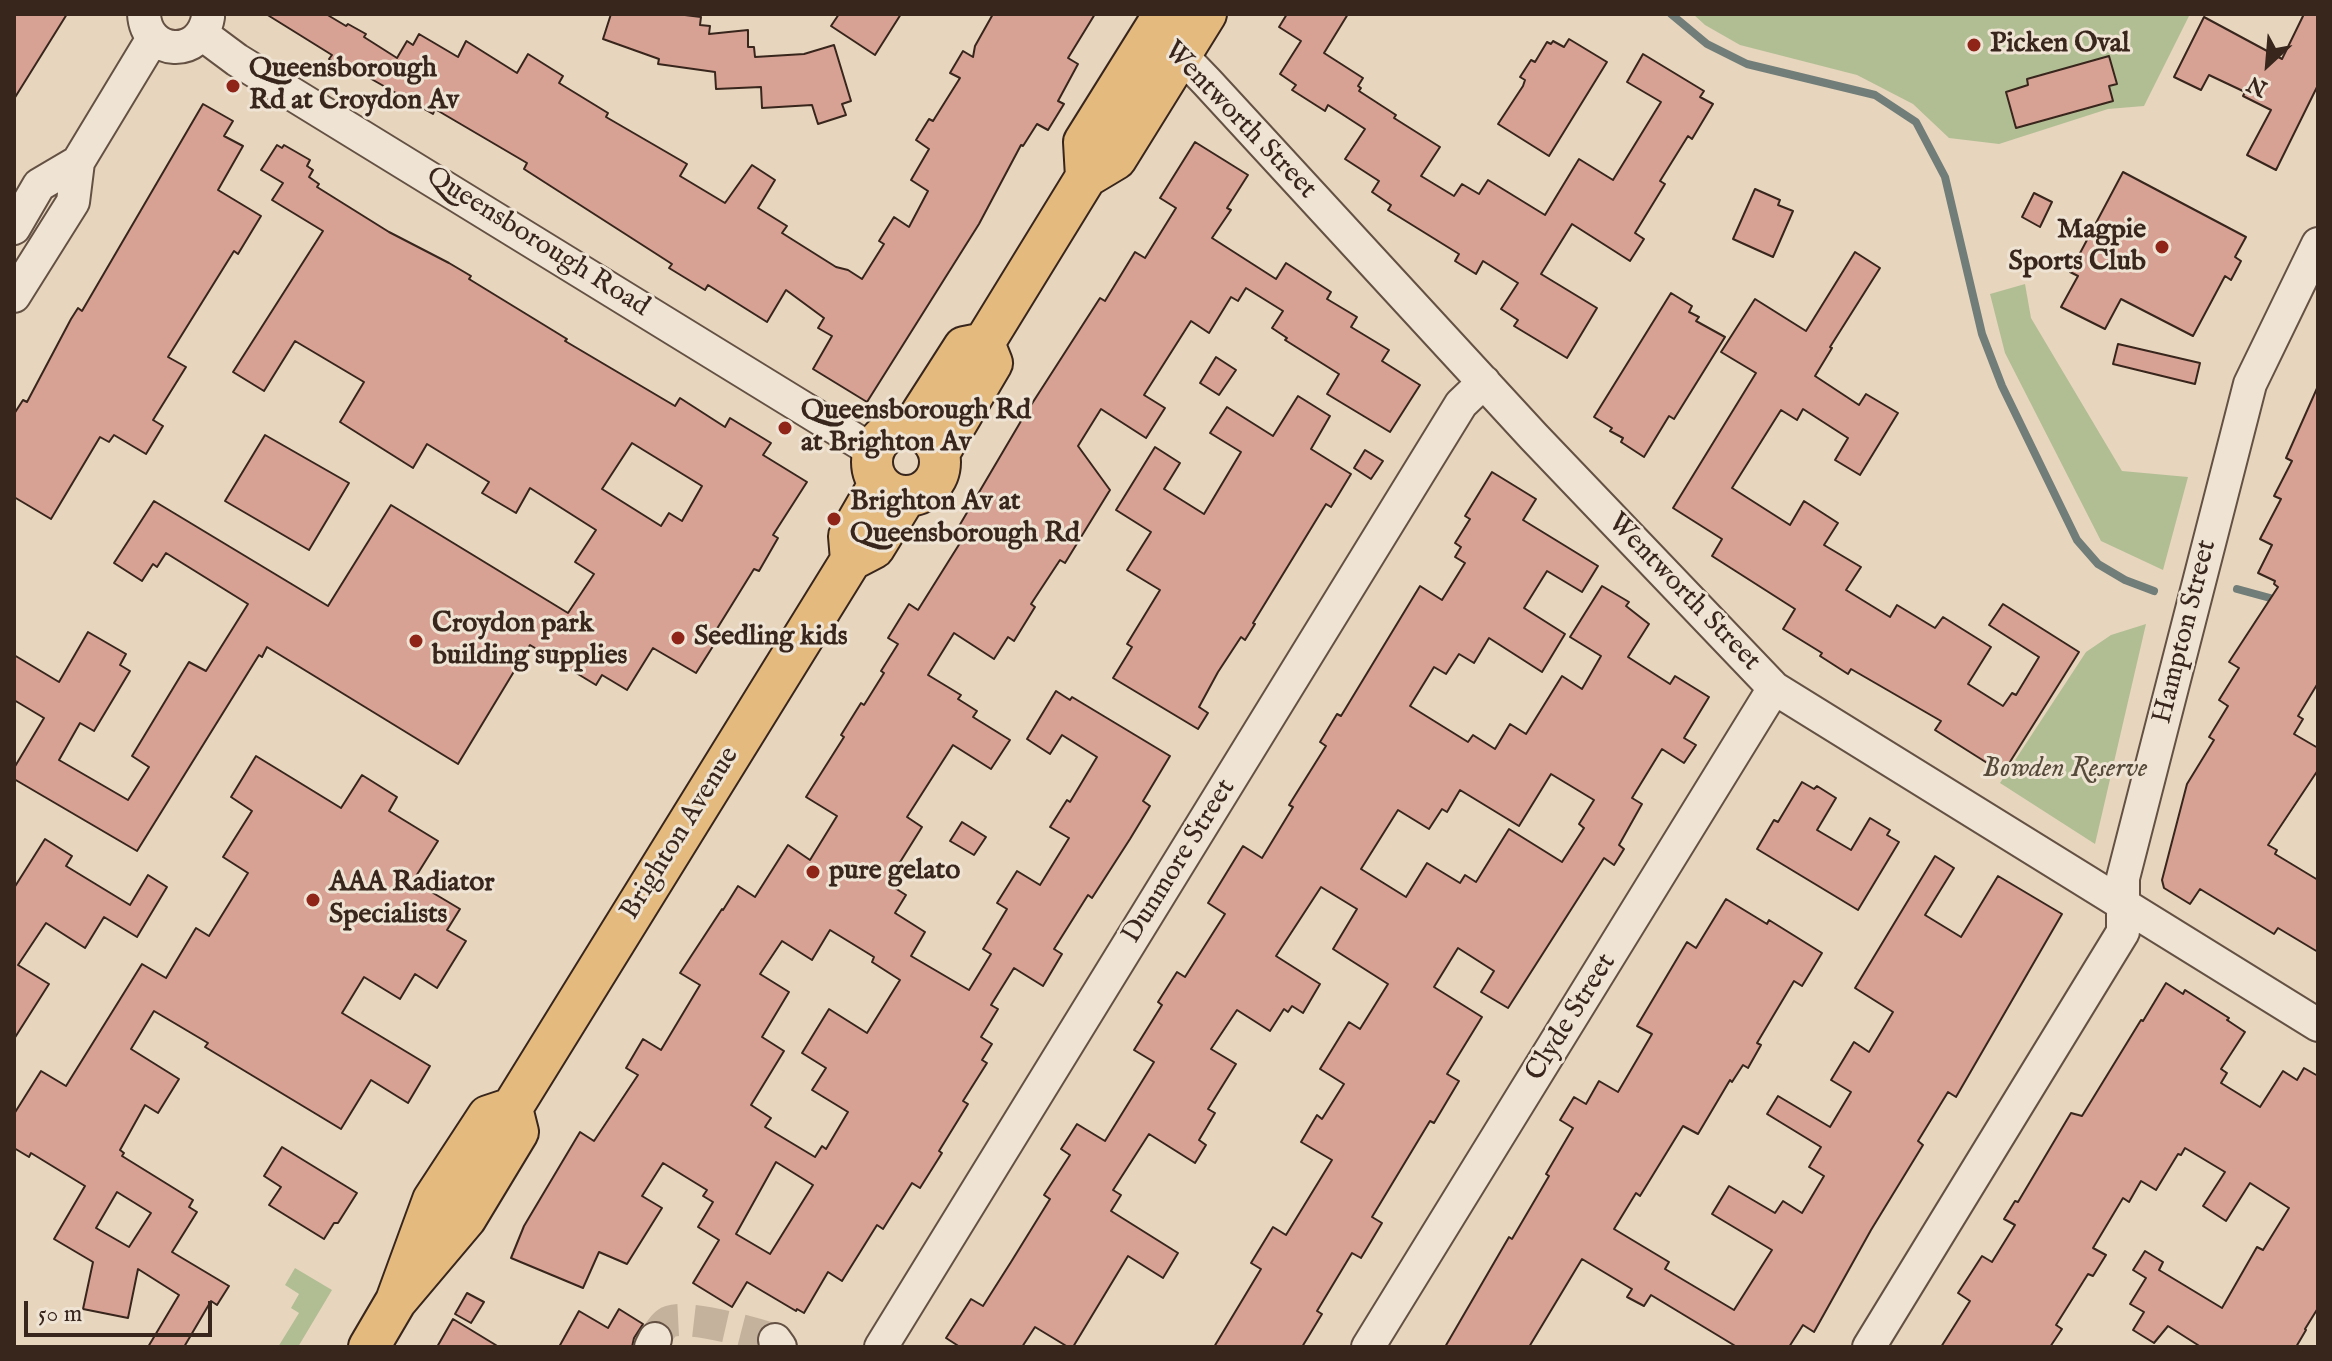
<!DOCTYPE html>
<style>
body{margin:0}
#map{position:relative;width:2332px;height:1361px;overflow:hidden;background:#e7d5bd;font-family:"IM FELL English",serif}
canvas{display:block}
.frame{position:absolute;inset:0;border:16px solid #38251c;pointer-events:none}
.north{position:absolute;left:2228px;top:24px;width:80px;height:80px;-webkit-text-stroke:6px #efe4d4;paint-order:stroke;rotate:206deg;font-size:22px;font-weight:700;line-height:32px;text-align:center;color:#38251c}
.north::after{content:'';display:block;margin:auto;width:28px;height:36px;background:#38251c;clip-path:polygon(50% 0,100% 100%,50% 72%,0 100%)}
.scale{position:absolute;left:24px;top:1301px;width:188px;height:36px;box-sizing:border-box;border:4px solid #38251c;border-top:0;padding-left:10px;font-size:24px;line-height:28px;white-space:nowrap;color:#38251c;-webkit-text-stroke:6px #efe4d4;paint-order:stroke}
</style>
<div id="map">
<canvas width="2332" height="1361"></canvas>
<div class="frame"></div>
<div class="north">N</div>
<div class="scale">50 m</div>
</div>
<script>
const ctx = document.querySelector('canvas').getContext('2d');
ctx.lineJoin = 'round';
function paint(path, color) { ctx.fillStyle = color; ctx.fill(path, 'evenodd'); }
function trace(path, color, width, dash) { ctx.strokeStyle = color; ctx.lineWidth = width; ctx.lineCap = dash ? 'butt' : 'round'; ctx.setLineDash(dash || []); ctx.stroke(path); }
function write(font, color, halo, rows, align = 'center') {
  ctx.font = font + ' "IM FELL English",serif'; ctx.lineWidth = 6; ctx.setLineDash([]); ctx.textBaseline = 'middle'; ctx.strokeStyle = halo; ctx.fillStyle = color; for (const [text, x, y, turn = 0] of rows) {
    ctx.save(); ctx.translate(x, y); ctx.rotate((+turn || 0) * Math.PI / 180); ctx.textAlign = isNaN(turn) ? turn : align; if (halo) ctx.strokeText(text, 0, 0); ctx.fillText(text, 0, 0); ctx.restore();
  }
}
paint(new Path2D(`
 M1693 14H2190L2144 106 2108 109 1999 144 1949 138 1913 104 1857 75 1740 45 1705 25Z
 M2025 284 2031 318 2122 471 2188 477 2163 570 2101 541 2005 353 1990 294Z
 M2146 624 2095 844 2000 783 2086 652 2111 635Z
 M295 1268 332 1290 298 1347H278L299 1313 291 1308 299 1294 285 1285Z`), '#b1be94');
trace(new Path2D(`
 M1671 14 1707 44 1747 64 1875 95 1916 122 1945 177 1982 334 2002 386 2077 540 2098 564 2125 580 2154 591
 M2237 589 2281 601`), '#717d78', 8);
const building = new Path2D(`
 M14 14H67L14 99Z
 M266 14H326L346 26 348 24 366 34 364 37 397 58 407 41 413 45 419 34 458 57 466 41 517 73 528 54 563 76 559 83 608 113 606 117 687 164 680 176 725 203 752 165 775 180 758 208 787 226 782 233 836 267 848 270 862 279 884 244 879 241 894 217 909 227 928 191 911 180 929 149 916 140 929 119 933 121 960 78 950 73 963 51 973 57 975 46 993 14H1095L1068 58 1078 64 1058 101 1064 104 1048 130 1037 124 1023 146 1021 145 979 224 867 402 813 369 832 336 818 328 824 318 786 290 767 322 708 285 705 290 669 268 672 264 524 169 527 163 435 109 433 114 359 72 356 76 329 59 332 55Z
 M611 14H677L701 17 700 25 710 26 709 34 748 30V47H754L755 57 804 54 834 45 851 101 842 104 846 115 818 124 812 105 762 108 761 87 716 89 715 72 658 64 659 59 603 39Z
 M839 14H901L875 55 831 26Z
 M1287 14H1348L1324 53 1363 78 1358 86 1361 88 1359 91 1396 115 1394 118 1440 147 1421 176 1454 196 1462 184 1479 194 1488 180 1545 215 1579 159 1613 180 1661 102 1627 82 1643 54 1704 91 1700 97 1713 104 1692 139 1688 136 1660 181 1665 184 1635 233 1644 239 1630 261 1572 224 1541 274 1597 308 1567 358 1514 326 1518 320 1501 309 1518 283 1483 261 1476 274 1455 261 1459 254 1388 210 1391 205 1372 192 1379 181 1345 159 1365 129 1328 105 1325 111 1292 90 1296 85 1280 74 1301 41 1279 27Z
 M2304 14H2318V85L2276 170 2247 155 2271 110 2243 96 2245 92 2209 75 2201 90 2174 77 2204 17 2282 59Z
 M1569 39 1607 62 1549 156 1498 124 1523 86 1525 80 1520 77 1531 60 1535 62 1547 42 1551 44 1553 41 1564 47Z
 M2109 56 2117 84 2109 86 2113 101 2016 128 2006 92 2028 85 2027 79Z
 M203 104 233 121 224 136 243 146 218 190 261 216 238 254 234 251 168 357 186 367 153 420 163 426 146 454 114 435 109 442 100 437 51 519 14 497V414L23 400 27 402 71 319 78 308 82 311Z
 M1195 142 1248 175 1227 208 1231 210 1212 238 1276 279 1286 263 1331 292 1327 299 1357 317 1351 327 1389 350 1382 361 1420 385 1390 432 1327 394 1339 374 1285 340 1287 338 1272 328 1283 311 1246 288 1238 301 1231 297 1209 333 1191 321 1144 395 1165 408 1146 438 1101 409 1078 446 1110 490 1065 563 1060 560 1031 604 1035 607 1014 641 1008 637 994 659 954 633 928 675 961 695 958 699 977 711 973 717 1010 740 991 769 953 745 907 817 922 827 887 883 906 895 895 913 925 932 911 956 969 990 991 954 983 949 1007 909 997 903 1017 871 1040 885 1069 838 1050 827 1067 800 1070 802 1097 757 1062 735 1050 754 1027 739 1056 691 1070 700 1072 697 1170 756 1143 801 1150 806 1130 839 1092 898 1088 895 1054 949 1062 954 1043 986 1014 968 991 1005 998 1009 981 1037 992 1044 982 1060 987 1063 963 1101 968 1104 939 1151 942 1153 920 1188 912 1183 883 1229 877 1225 842 1281 828 1272 804 1313 797 1309 796 1311 747 1282 732 1307 693 1283 719 1240 698 1227 713 1202 703 1196 707 1190 663 1163 642 1196 662 1208 627 1264 599 1252 583 1288 511 1258 524 1226 580 1132 594 1141 638 1075 626 1068 643 1039 661 1050 700 985 680 973 722 909 723 910 738 886 755 897 788 845 810 860 837 816 806 797 844 737 841 735 861 703 864 705 884 673 881 671 898 644 888 638 909 604 918 610 960 543 952 538 1024 416 1100 298 1105 301 1135 252 1145 258 1176 208 1160 198ZM830 930 874 957 872 962 900 980 867 1033 829 1009 802 1053 826 1068 812 1090 848 1112 826 1149 822 1146 815 1157 765 1127 771 1118 751 1105 784 1051 762 1037 789 992 760 974 782 941 812 960ZM776 1162 813 1185 770 1254 736 1234Z
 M277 145 282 148 284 145 310 160 307 166 313 170 309 177 319 184 317 187 389 232 449 263 471 276 469 279 567 339 565 341 675 406 680 398 725 427 730 418 771 443 763 455 807 482 773 535 778 538 759 571 754 569 710 640 715 643 696 673 653 648 627 690 602 675 596 685 530 645 458 764 267 647 262 657 259 655 137 851 14 779V768L44 718 14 700V655L59 682 88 632 126 654 120 665 130 671 94 731 80 723 59 760 128 800 149 767 132 756 175 685 189 662 206 671 248 604 166 553 157 567 153 564 142 581 114 563 154 501 328 606 391 505 568 613 594 574 575 562 596 530 530 488 516 513 482 493 489 482 427 444 413 468 340 422 364 382 295 341 264 391 233 372 323 231 272 200 283 183 261 170ZM632 443 702 486 682 521 669 513 661 526 602 489Z
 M2123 172 2246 237 2235 257 2241 261 2231 280 2225 276 2193 336 2121 299 2105 329 2061 307 2078 276 2070 272Z
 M1755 189 1780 200 1778 205 1793 211 1773 257 1733 239Z
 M2034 193 2052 202 2040 227 2022 217Z
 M1855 252 1880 268 1830 347 1832 348 1815 376 1859 405 1866 394 1898 413 1860 475 1835 460 1848 438 1803 409 1797 420 1781 410 1732 488 1790 525 1804 501 1838 523 1824 545 1861 567 1846 590 1890 617 1897 605 1935 628 1943 617 1991 647 1968 684 2003 706 2012 693 2016 695 2039 657 1989 625 2003 604 2079 652 2003 773 1935 730 1941 721 1851 669 1848 674 1820 656 1822 653 1783 629 1795 609 1712 556 1722 539 1673 508 1756 373 1721 352 1755 299 1806 331Z
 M1671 293 1692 306 1689 312 1699 317 1696 321 1725 337 1674 419 1669 416 1644 457 1621 442 1623 438 1610 431 1612 428 1594 417Z
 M2118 344 2200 363 2195 384 2113 364Z
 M1216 357 1236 370 1219 395 1200 383Z
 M2318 386V683L2298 716 2303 719 2294 734 2318 748V770L2268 845 2277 850 2275 854 2318 880V952L2278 928 2274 934 2200 889 2190 904 2164 888 2162 880 2187 784 2214 740 2209 737 2228 706 2219 700 2239 668 2229 662 2278 587 2274 584 2275 581 2258 573 2272 545 2260 539 2281 499 2274 496 2292 461 2286 458Z
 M1298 396 1330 416 1311 449 1351 474 1331 507 1326 504 1253 623 1255 624 1245 640 1241 637 1218 672 1199 707 1208 713 1198 729 1113 678 1132 647 1127 644 1160 590 1127 570 1151 532 1116 510 1155 447 1180 463 1164 489 1204 514 1241 452 1210 433 1227 407 1273 436Z
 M265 435 349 483 309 550 225 501Z
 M1365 450 1383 461 1371 479 1354 468Z
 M1492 472 1536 499 1523 520 1598 566 1582 592 1547 571 1524 608 1565 634 1542 672 1489 638 1474 663 1459 654 1446 674 1434 667 1410 706 1468 742 1473 735 1495 749 1510 724 1526 734 1562 676 1582 689 1601 656 1570 637 1602 586 1629 602 1626 606 1649 624 1628 657 1670 684 1675 676 1709 697 1684 738 1696 745 1684 763 1662 749 1632 798 1642 804 1619 845 1624 849 1614 865 1604 858 1508 1008 1481 992 1494 971 1458 948 1434 987 1482 1017 1447 1074 1459 1081 1434 1123 1430 1121 1372 1217 1382 1223 1361 1258 1352 1253 1317 1311 1322 1314 1302 1347H1214L1261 1269 1251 1263 1273 1227 1286 1235 1332 1160 1301 1142 1317 1115 1322 1119 1344 1084 1320 1069 1349 1022 1360 1029 1388 984 1333 949 1357 909 1321 887 1276 956 1320 984 1303 1013 1292 1006 1288 1012 1284 1009 1270 1031 1237 1010 1211 1049 1236 1064 1208 1109 1215 1113 1199 1140 1206 1145 1195 1163 1149 1134 1113 1190 1121 1195 1111 1211 1178 1253 1163 1278 1128 1256 1073 1347H1068L1035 1327 1022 1347H960L946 1338 971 1299 983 1306 1011 1262 1050 1199 1044 1195 1070 1155 1061 1149 1077 1124 1105 1141 1154 1062 1134 1050 1162 1005 1158 1002 1177 972 1185 977 1225 914 1208 903 1243 846 1262 858 1293 807 1289 805 1326 746 1320 742 1337 714 1341 716 1420 586 1442 600 1465 563 1455 557 1461 547 1455 543 1470 519 1465 516ZM1551 774 1594 800 1579 824 1584 828 1562 862 1509 829 1476 882 1465 875 1460 883 1427 863 1406 897 1361 869 1398 810 1429 829 1442 809 1447 812 1460 790 1519 826Z
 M256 756 341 808 362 775 397 797 389 811 438 841 413 881 460 909 447 930 466 941 437 988 415 974 400 999 364 977 342 1013 430 1066 408 1103 371 1080 341 1129 205 1047 208 1043 154 1011 131 1049 179 1079 158 1113 145 1105 120 1150 124 1153 122 1156 193 1200 189 1207 197 1212 172 1252 229 1286 217 1305 211 1301 184 1347H148L179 1295 138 1269 128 1318 83 1309 93 1262 54 1239 85 1186 31 1153 29 1157 14 1148V1114L41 1071 66 1086 142 964 166 978 196 928 209 936 248 873 223 857 252 811 231 797ZM117 1192 151 1213 129 1247 96 1228Z
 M1802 782 1814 789 1817 786 1836 798 1817 830 1851 850 1870 818 1890 830 1887 835 1899 842 1858 910 1757 849 1774 820 1778 822Z
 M962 822 986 837 974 855 950 841Z
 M45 839 72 856 66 866 130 905 148 875 167 887 137 937 104 917 85 948 46 923 18 965 49 984 14 1039V888Z
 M1935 856 1954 868 1925 915 1961 937 1998 876 2062 914 1956 1097 1948 1092 1918 1141 1923 1145 1871 1230 1814 1332 1803 1325 1789 1347H1737L1651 1295 1644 1306 1627 1297 1632 1289 1582 1259 1529 1347H1445L1509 1237 1512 1239 1549 1176 1546 1174 1573 1128 1560 1120 1574 1097 1586 1104 1599 1081 1618 1092 1652 1034 1637 1026 1687 942 1696 948 1726 899 1767 924 1769 920 1822 953 1802 986 1794 981 1757 1043 1761 1045 1748 1068 1743 1065 1732 1082 1730 1080 1698 1134 1683 1126 1640 1196 1636 1193 1614 1229 1669 1262 1665 1269 1734 1310 1772 1250 1712 1214 1729 1186 1775 1213 1783 1201 1802 1213 1824 1176 1809 1167 1821 1147 1767 1114 1778 1096 1830 1127 1851 1092 1831 1080 1854 1042 1869 1052 1893 1012 1855 988Z
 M2166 983 2183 994 2185 990 2229 1018 2227 1020 2245 1032 2221 1069 2227 1073 2221 1083 2260 1107 2283 1071 2297 1080 2304 1068 2318 1076V1308L2305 1329 2306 1330 2296 1347H2201L2168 1326 2154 1343 2133 1330 2144 1312 2130 1304 2146 1278 2133 1270 2145 1251 2163 1262 2159 1270 2222 1308 2257 1247 2263 1250 2289 1208 2250 1183 2226 1221 2203 1206 2225 1172 2185 1148 2181 1155 2178 1154 2156 1190 2141 1181 2129 1202 2123 1198 2093 1248 2106 1255 2093 1276 2088 1274 2056 1325 2062 1329 2050 1347H1941L1970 1301 1958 1293 1982 1256 1992 1262 2015 1225 2004 1219 2015 1201 2018 1202 2071 1113 2082 1116 2141 1020 2143 1021Z
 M282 1147 357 1193 338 1223H334L324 1239 269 1205 281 1187 264 1176Z
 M467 1293 484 1302 471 1323 455 1314Z
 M619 1309 643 1324 634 1338 632 1347H559L579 1311 608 1328Z
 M453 1319 499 1347H437Z`);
paint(building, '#d7a194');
trace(building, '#38251c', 2);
trace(new Path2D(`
 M655 1339C658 1334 662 1326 667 1323 681 1312 757 1334 775 1340`), '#c4b29d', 32, [32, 16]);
const minor = new Path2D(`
 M144 14C146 56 201 59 208 17
 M202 34 237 60 873 451
 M1164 43 1181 55 1207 82 1534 437 1774 688 2318 1025
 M14 228 39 185 78 162
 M14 296 73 202 78 162 153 38
 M775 1340 780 1347
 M651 1347 655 1339
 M881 1347 1461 404 1484 382
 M1368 1347 1774 688
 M1869 1347 2123 932V878L2250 384 2318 244`);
const major = new Path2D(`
 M1086 177 1084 142 1164 14
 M872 462a34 34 0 1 1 68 0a34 34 0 1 1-68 0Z
 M912 428 964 347 984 343 1086 177 1116 159 1206 14
 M939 453 992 363 984 343
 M851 560 849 536 879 484
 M396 1301 433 1200 488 1116 512 1108 851 560 874 548 906 496
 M369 1347 396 1301 466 1218 518 1132 512 1108`);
trace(minor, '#645144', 36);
trace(major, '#38251c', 44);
trace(minor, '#efe4d4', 32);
trace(major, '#e4ba7e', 40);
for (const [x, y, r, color] of [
 [1974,45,8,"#8f2418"],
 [233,86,8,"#8f2418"],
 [2162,247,8,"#8f2418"],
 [785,428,8,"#8f2418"],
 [834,519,8,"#8f2418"],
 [678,638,8,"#8f2418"],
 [416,641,8,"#8f2418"],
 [813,872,8,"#8f2418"],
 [313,900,8,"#8f2418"]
]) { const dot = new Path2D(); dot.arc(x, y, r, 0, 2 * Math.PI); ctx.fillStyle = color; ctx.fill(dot); trace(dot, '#efe4d4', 3); }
write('bold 28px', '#38251c', '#efe4d4', [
 ["Picken Oval",1990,45],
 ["Queensborough",249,70],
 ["Rd at Croydon Av",249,102],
 ["Magpie",2146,231,"right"],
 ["Sports Club",2146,263,"right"],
 ["Queensborough Rd",801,412],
 ["at Brighton Av",801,444],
 ["Brighton Av at",850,503],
 ["Queensborough Rd",850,535],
 ["Croydon park",432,625],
 ["building supplies",432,657],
 ["Seedling kids",694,638],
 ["pure gelato",829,872],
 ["AAA Radiator",329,884],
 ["Specialists",329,916]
], 'left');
write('28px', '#38251c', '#efe4d4', [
 ["Wentworth Street",1239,121,46],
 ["Queensborough Road",537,243,32],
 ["Wentworth Street",1683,593,46],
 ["Hampton Street",2186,632,-76],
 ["Brighton Avenue",681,834,-58],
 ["Dunmore Street",1180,862,-58],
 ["Clyde Street",1572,1018,-58]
]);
write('italic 28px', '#564b3a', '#efe4d4', [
 ["Bowden Reserve",2065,770]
]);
</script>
